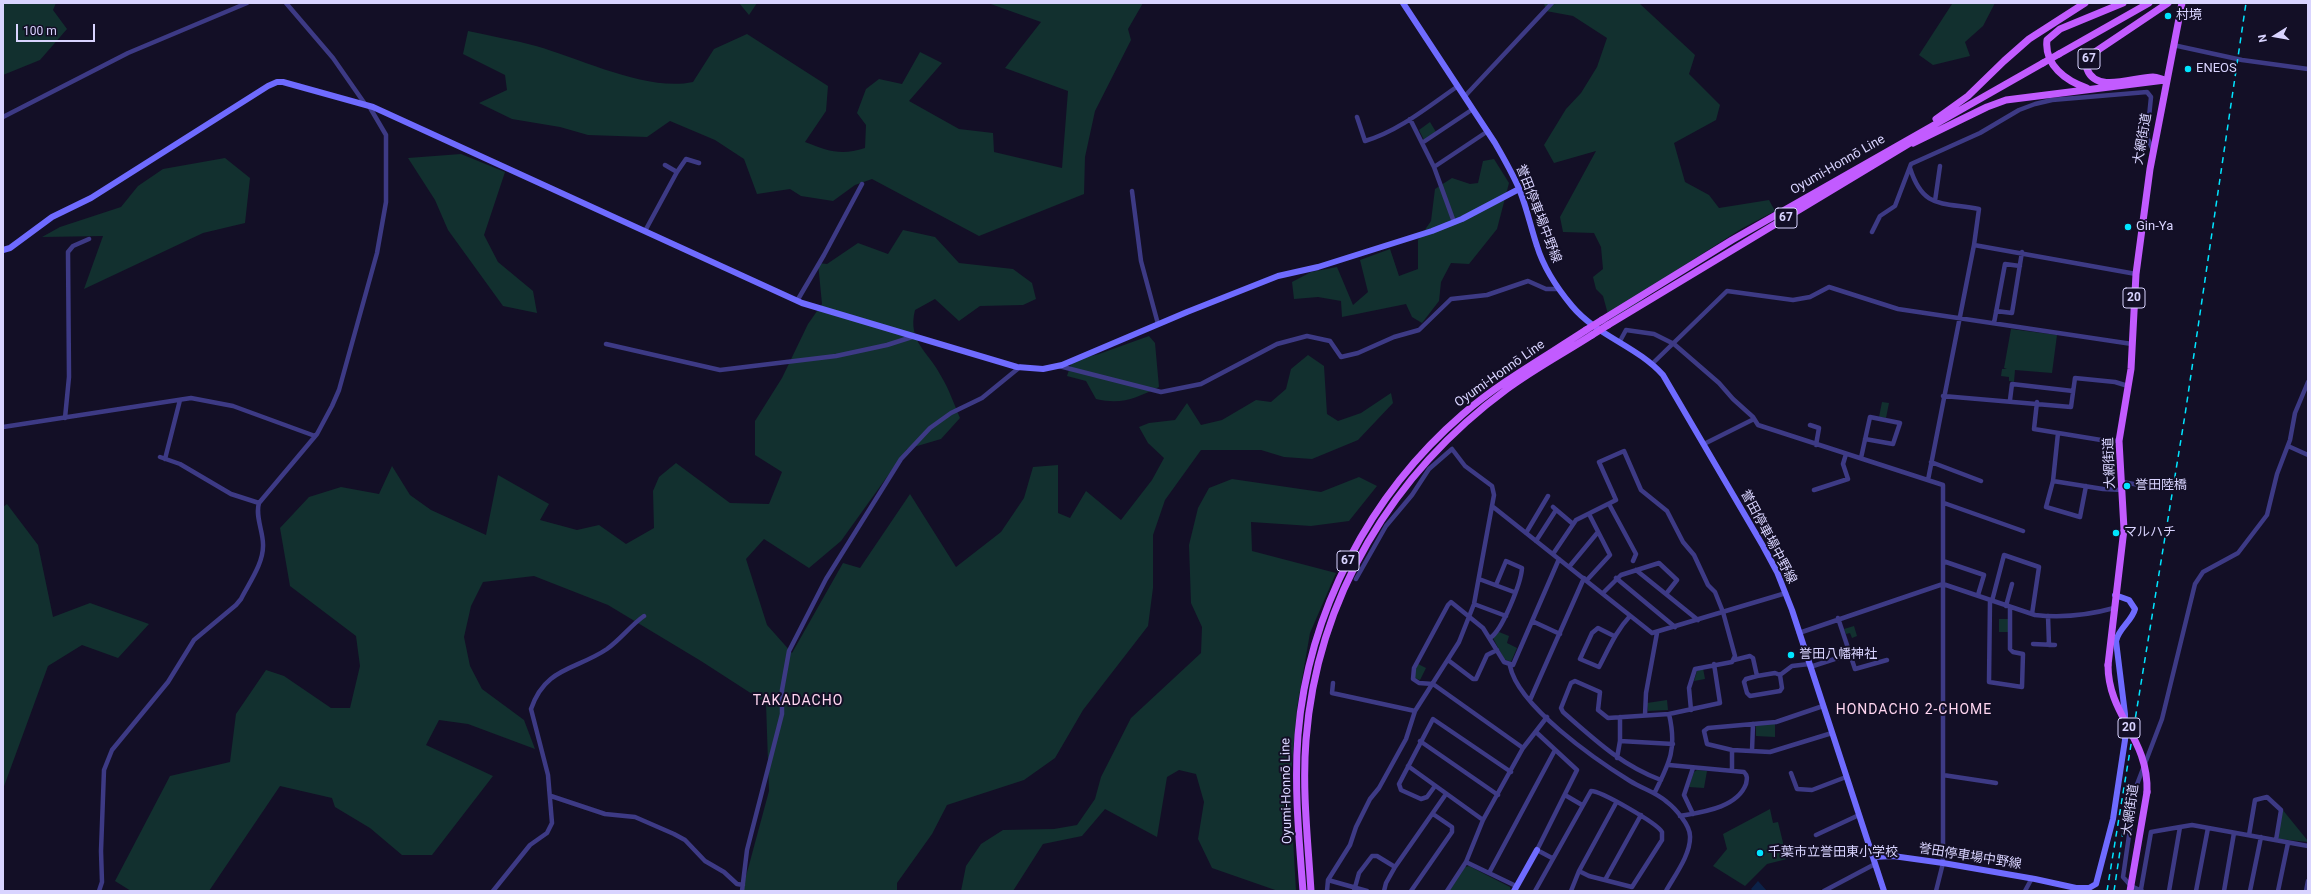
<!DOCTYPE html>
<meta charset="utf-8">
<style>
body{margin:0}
#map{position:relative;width:2311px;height:894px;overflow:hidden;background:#130f26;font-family:Roboto,sans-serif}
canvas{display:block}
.frame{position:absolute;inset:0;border:4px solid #d9d4ff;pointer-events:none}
.north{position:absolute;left:2255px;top:16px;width:40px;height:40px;-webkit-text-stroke:3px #130f26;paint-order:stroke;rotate:259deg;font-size:11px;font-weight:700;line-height:16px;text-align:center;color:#d9d4ff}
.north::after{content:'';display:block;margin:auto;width:14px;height:18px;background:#d9d4ff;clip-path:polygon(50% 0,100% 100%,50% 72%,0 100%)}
.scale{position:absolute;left:16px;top:24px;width:79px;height:18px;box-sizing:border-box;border:2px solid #d9d4ff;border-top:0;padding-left:5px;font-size:12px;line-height:14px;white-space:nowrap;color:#d9d4ff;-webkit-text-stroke:3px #130f26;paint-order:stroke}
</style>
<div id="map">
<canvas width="2311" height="894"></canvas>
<div class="frame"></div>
<div class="north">N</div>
<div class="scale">100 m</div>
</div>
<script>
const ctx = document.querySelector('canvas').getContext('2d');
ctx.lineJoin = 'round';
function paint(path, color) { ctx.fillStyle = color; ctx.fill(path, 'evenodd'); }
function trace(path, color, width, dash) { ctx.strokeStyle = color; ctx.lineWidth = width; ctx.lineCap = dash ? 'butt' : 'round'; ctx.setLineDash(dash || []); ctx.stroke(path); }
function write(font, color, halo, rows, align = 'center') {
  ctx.font = font + ' Roboto,"Noto Sans JP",sans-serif'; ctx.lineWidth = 4; ctx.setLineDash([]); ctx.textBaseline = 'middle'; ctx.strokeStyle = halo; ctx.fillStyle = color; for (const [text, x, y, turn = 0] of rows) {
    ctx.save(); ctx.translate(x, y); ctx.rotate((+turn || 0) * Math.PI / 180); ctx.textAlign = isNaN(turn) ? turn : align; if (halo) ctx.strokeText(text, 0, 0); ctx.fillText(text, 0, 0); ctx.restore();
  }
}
paint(new Path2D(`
 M3 3H56L53 10 67 29 40 60 3 75Z
 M739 3H757L749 15Z
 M988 3H1143L1128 29 1131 40 1095 111 1085 157 1084 194 979 236 872 179 855 185 833 201 801 196 790 189 757 194 744 159 715 140 670 121 647 137 588 135 560 127 512 119 479 103 507 90 505 75 463 54 468 31C490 36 514 40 536 46 582 59 647 92 693 82L714 49 747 34 828 86 826 111 805 142C828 151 841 156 865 148L866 125 857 113 866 89 879 79 902 84 920 52 942 63 909 101 959 129 993 133 994 152 1062 168 1068 91 1005 68 1041 22Z
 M1544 3H1639L1695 55 1689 74 1720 105 1716 120 1674 143 1685 182 1709 195 1719 208 1769 200 1775 211 1741 229 1649 288 1639 307 1619 319 1609 318 1603 296 1596 289 1593 277 1603 269 1601 247 1594 233 1563 232 1560 217 1596 151 1554 163 1544 145 1566 109 1581 93 1597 67 1607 38 1573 16 1546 11Z
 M1943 3H1995L1983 26 1965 42 1970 56 1933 65 1919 55 1952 4Z
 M1430 122 1436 132 1424 140 1419 130Z
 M461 154 505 172 484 235 498 262 533 291 537 313 503 306 448 230 435 200 408 158Z
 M225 158 250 178 245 223 203 233 84 289 103 236 42 237 60 227 121 207 138 186 163 169Z
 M1494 159 1509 183 1497 229 1469 264 1451 263 1441 282 1439 301 1422 323 1412 317 1406 304 1342 317 1341 301 1318 297 1294 299 1292 282 1311 272 1337 267 1353 305 1368 292 1360 260 1390 249 1399 276 1418 269V240L1431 221 1435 189 1452 178 1470 184 1478 183 1483 161Z
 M903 230 935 237 959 263 1013 269 1032 283 1036 299 1023 305 980 306 959 321 935 299 915 310C907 342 929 352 941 376 949 389 954 404 960 418L941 439 907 449 841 541 809 568 764 539 746 559 767 625 792 653 843 563 860 568 910 494 956 567 1001 532 1024 498 1033 467 1058 465V513L1070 518 1086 491 1121 520 1152 480 1164 458 1148 443 1139 427 1149 423 1175 420 1187 403 1201 425 1222 420 1256 400 1271 402 1286 389 1291 369 1308 355 1324 366 1327 414 1338 421 1361 413 1391 393 1393 403 1358 440 1312 459 1284 457 1261 450H1201L1165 500 1153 535V588L1148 626 1083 710 1055 758 1024 780 947 805 932 834 897 883V891H742L769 791 766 703 701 661 608 605 534 576 483 582 471 606 464 637 470 666 482 689 524 720 535 749 468 724 439 720 426 745 493 776 432 855H402L370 828 335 807 332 798 280 786 209 891H131L115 881 170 776 230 762 236 714 266 670 284 676 331 708H350L360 666 356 636 290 586 280 528 309 497 341 487 379 494 392 466 410 495 431 510 486 535 498 475 549 504 540 520 577 530 599 525 626 544 654 528 653 491 659 477 676 463 730 503 769 504 782 472 755 455V421L782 378 808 324 822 304 818 263 827 264 858 243 888 254Z
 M2011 329 2057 335 2052 373 2015 370 2014 382 2009 381V377L2001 376 2002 369H2007L2004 368Z
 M1149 336 1155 343 1159 387C1136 398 1122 405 1096 399L1086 381 1067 376 1072 361 1099 354Z
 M1882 402 1889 403 1886 418 1879 417Z
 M1359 477 1377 486 1349 521 1311 526 1251 522 1252 551 1336 573 1310 633 1297 708 1290 786 1296 891H1278L1212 868 1198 839 1204 802 1196 774 1179 770 1167 777 1157 837 1105 809 1082 836 1043 844 1013 891H961L966 866 981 844 1003 830 1054 829 1077 825 1095 799 1101 777 1131 718 1201 653 1202 627 1191 603 1189 545 1198 508 1209 488 1232 479 1321 492Z
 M7 504 38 545 53 617 90 603 149 624 118 658 82 645 48 666 3 789V507Z
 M1999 619H2008V632H1999Z
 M1854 626 1857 636 1852 638 1850 633 1846 634 1844 629Z
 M1499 632 1509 636 1507 643 1517 648 1511 662 1504 659 1493 638Z
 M1418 664 1426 668 1420 680 1415 678V669Z
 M1703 668 1705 679 1694 681 1697 671Z
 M1667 700 1668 710 1648 711 1647 703Z
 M1775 723V737L1756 736V725Z
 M1697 770 1707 771 1704 788 1689 787 1694 772Z
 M1770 809 1773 823 1778 822 1787 859 1767 864 1745 886 1713 866 1727 849 1723 834Z
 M2282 809 2308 841V842L2279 839 2277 836Z
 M1469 866 1510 887 1511 891H1448L1465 867Z`), '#12302f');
paint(new Path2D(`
 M1758 881 1767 891H1753L1751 889Z`), '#0c2248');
trace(new Path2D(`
 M286 3 333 58 365 104
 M2173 45 2242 60 2308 69
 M1465 96 1552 3
 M3 117 128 53 247 3
 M1357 117 1365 141C1399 131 1429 106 1458 86
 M1410 119 1434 167 1454 222
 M1422 143 1473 109
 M665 165 677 172
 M1434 167 1488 131
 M1910 168C1923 209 1941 202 1979 209L1974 245 1928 480
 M1132 191 1141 261 1158 324
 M1935 201 1940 166
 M645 231 677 172 686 159 699 163
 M1872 232 1880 216 1895 206 1911 164 1980 133 2019 110 2035 104 2052 100 2147 92 2151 97 2147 137 2153 150
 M1974 245 2136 274
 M797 301 824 255 862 184
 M1996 311 2012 313 2022 252
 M1994 323 2005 264 2020 266
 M1620 341 1626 330 1654 334 1674 344 1719 383 1733 399 1753 417 1758 425 1943 485V863L1936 891
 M606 344 720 370 836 356 887 345 912 337
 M1653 363 1727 291 1793 300 1810 297 1829 287 1898 309 2132 344
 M1059 366 1161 392 1201 384 1277 344 1307 336 1330 341 1341 357 1358 353 1394 337 1419 330 1451 299 1487 295 1528 281 1546 289H1558
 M1943 396 2071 407 2075 378 2115 382 2128 386
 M2010 400 2012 384 2073 391
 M2037 402 2034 429 2101 440 2119 441
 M65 418 69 377 68 252 73 246 89 239
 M1810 425 1819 428 1816 445
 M3 427 191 398 233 406 315 436
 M2058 433 2053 481 2046 507 2080 517 2086 486
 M1704 444 1754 419
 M2288 446 2308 455
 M160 457 180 464 231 494 259 503
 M1861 458 1870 417 1900 423 1893 444 1865 439
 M165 459 180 400
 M1931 462 1981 481
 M2053 481 2103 489 2122 490
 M2122 482 2163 489
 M1814 490 1848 479 1843 464 1846 454
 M1944 503 2023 531
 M1609 504 1636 554 1633 561
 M1492 506 1652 633 1786 593
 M1553 507 1573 524
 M1526 533 1548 496
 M1536 541 1556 510
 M1553 554 1576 520 1616 500 1599 462 1624 451 1641 490 1667 511 1683 542 1694 555 1708 585 1715 592 1723 612 1735 656 1732 662 1695 669 1689 688 1691 710
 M1943 561 1984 575 1978 595
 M1569 567 1598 532
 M1636 570 1698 620
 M1616 578 1675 627
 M1479 579 1514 592
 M1587 580 1610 555 1589 514
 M1603 593 1621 575 1659 563 1677 580 1666 594
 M1990 600 1989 682 2022 687 2023 654 2013 652 2010 649V607
 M1992 601 2004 555 2039 567 2032 614
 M1474 604 1506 616
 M2006 606 2012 584
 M2048 616 2049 645
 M1838 618 1855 669 1887 660
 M1532 621 1560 634
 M1799 633 1943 584 2035 615C2062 618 2089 615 2114 608
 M1614 636 1598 628 1592 633 1580 659 1599 667C1609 648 1616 631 1630 616
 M1490 638C1502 631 1521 583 1522 568L1506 561 1496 585
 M2033 644 2055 645
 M1448 660 1473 679H1476L1487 655 1497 650
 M1734 660 1750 656 1753 658 1757 676 1775 673 1780 675 1782 688 1780 691 1750 696 1747 693 1744 682 1746 679 1757 676
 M1510 666C1518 706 1596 760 1630 781 1643 789 1656 792 1667 802 1675 808 1690 825 1690 836 1691 854 1675 875 1666 891
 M1810 667 1850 654
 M1780 675 1792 666 1809 664
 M1333 683 1332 693 1415 711
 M1530 700 1584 578
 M1823 706 1776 722 1708 728 1704 731 1707 744 1732 750 1770 752 1832 733
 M1645 715 1646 693 1657 633
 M1536 732 1577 770 1537 850 1552 858
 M1420 741 1498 795
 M1620 741 1673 744
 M1523 748 1433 684 1419 683 1413 679 1414 668 1448 605 1451 602 1483 628 1504 662 1513 665 1559 559
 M1752 751 1753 724
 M1617 758 1620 741V717
 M1669 765 1744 772C1748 776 1747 779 1746 784 1737 808 1702 812 1680 816
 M1408 766 1483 820
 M1732 771V750
 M1791 773 1797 789 1812 790 1846 777
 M1943 775 1996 783
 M1661 780C1621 765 1595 740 1563 712L1561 708 1571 683 1575 681 1600 692 1598 710 1608 718 1669 714 1720 703 1714 664
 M1435 786 1427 797 1421 799 1401 790 1399 784 1433 719 1511 772
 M1655 792C1670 762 1677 748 1669 714
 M1565 795 1582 805
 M551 796 605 814 635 817 674 834 685 840 705 861 724 872 737 884 743 885
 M1693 814 1684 795 1693 768
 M1816 835 1859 815
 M2249 835 2255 800 2267 797 2281 810 2276 840
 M1466 862 1516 886
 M1395 867 1446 794
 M1489 873 1555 750
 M1328 880 1367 891
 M1605 880 1641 815
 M2141 889 2151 832 2180 827
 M99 891 102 882 101 851 104 770 112 750 168 682 194 640 236 605 241 599C249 583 264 563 263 544 263 531 255 516 259 503L317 434 332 406 339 390 377 253 386 202V135L369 106
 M493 891 530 845 547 833 552 823 548 775 531 709C545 667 576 670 607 649 621 639 631 625 644 616
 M742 891 747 850 782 714V690L789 651 826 579 901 459 930 428 951 413 982 398 1020 367
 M1327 891 1328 880 1350 845 1356 827 1370 799 1379 788 1406 739 1415 711 1459 642 1474 604 1494 495 1492 486 1465 466 1452 449 1429 469 1412 495 1386 526 1356 579
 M1354 891 1359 873 1372 856H1377L1395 867 1386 883 1384 891
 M1411 891 1452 832V827L1433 814
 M1447 891 1466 862 1483 820 1523 748 1547 717
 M1535 891 1591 791C1601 791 1657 823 1662 832V840L1632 887 1589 876 1579 871
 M1571 891 1579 871 1616 803
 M1824 891 1875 864
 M2025 891 2032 878
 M2142 891 2131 886 2123 877 2136 787 2162 719 2195 584 2203 572 2238 553 2267 515 2277 474 2290 440 2295 413 2308 382
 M2169 891 2180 827 2192 825 2308 846
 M2196 891 2208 828
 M2224 891 2234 833
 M2250 891 2261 837
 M2278 891 2288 843
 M2306 891 2308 881`), '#3d3a85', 4.5);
trace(new Path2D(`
 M1403 3 1495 143C1504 159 1513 174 1520 191 1527 209 1531 228 1537 246 1544 269 1557 288 1572 306 1597 336 1637 346 1663 375L1763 546 1777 572 1792 610 1884 891
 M3 250 10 248 52 217 91 198 268 86 277 82H283L373 107 802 303 1017 367 1043 369 1062 365 1187 312 1278 276 1318 267 1432 231 1462 219 1519 189
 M1873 857 1893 856 1943 863 2035 879 2076 888H2089L2096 884 2113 819 2125 740V714L2116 641C2119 628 2132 621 2135 609L2129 600 2115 595
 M1514 891 1537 850`), '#6f6bff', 6);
trace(new Path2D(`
 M2059 54 2149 3
 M2165 80C2161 79 2157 77 2153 77 2134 77 2096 94 2087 69L2088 61 2095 52 2168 3
 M2087 88C2066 81 2044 65 2047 40L2060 29 2123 3
 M1936 119 1968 96 2004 61 2029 39 2085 3
 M1913 143 1987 107 2006 100 2165 80
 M1602 320 1732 240 2043 63
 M1608 325 1915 140
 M2108 665 2124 529 2119 441 2131 369 2136 274 2150 169 2182 3
 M1303 891C1299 839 1294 787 1298 735 1308 612 1370 494 1463 414 1500 382 1545 357 1586 330
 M1311 891C1308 841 1302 790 1306 740 1317 597 1393 473 1507 389 1534 369 1564 353 1592 335
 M2130 891 2147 792`), '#c25bff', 7);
trace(new Path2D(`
 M2107 891 2185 415 2246 3
 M2114 891 2123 831`), '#00e5ff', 1.5, [6, 5]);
trace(new Path2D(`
 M2043 63 2059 54
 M1586 330 1602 320
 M1592 335 1608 325
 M2108 665C2108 716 2149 738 2147 792`), '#c25bff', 7);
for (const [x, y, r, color] of [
 [2168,16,4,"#00e5ff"],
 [2188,69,4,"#00e5ff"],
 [2128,227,4,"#00e5ff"],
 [2127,486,4,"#00e5ff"],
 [2116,533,4,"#00e5ff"],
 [1791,655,4,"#00e5ff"],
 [1760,853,4,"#00e5ff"]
]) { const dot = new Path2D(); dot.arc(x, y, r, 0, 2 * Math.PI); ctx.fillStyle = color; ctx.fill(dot); trace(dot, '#130f26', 1.5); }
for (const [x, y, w] of [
 [2089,59,22],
 [1786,218,22],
 [2134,298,22],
 [1348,561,22],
 [2129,728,22]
]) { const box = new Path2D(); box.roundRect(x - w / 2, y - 10, w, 20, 3); ctx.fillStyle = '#130f26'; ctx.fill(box); trace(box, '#d9d4ff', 1); }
write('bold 12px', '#d9d4ff', null, [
 ["67",2089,59],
 ["67",1786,218],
 ["20",2134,298],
 ["67",1348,561],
 ["20",2129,728]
]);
write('13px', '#d9d4ff', '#130f26', [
 ["村境",2176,16],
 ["ENEOS",2196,69],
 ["Gin-Ya",2136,227],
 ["誉田陸橋",2135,486],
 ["マルハチ",2124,533],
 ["誉田八幡神社",1799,655],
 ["千葉市立誉田東小学校",1768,853]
], 'left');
write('13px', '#d9d4ff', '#130f26', [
 ["大網街道",2143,139,-80],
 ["Oyumi-Honnō Line",1838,165,-30],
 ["誉田停車場中野線",1538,214,69],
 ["Oyumi-Honnō Line",1500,374,-35],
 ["大網街道",2110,463,-92],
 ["誉田停車場中野線",1768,537,62],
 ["Oyumi-Honnō Line",1287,791,-91],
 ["大網街道",2131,810,-82],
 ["誉田停車場中野線",1970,857,9]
]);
ctx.letterSpacing = '1px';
write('14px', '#ffd6f0', '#130f26', [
 ["TAKADACHO",798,701],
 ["HONDACHO 2-CHOME",1914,710]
]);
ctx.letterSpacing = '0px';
</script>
